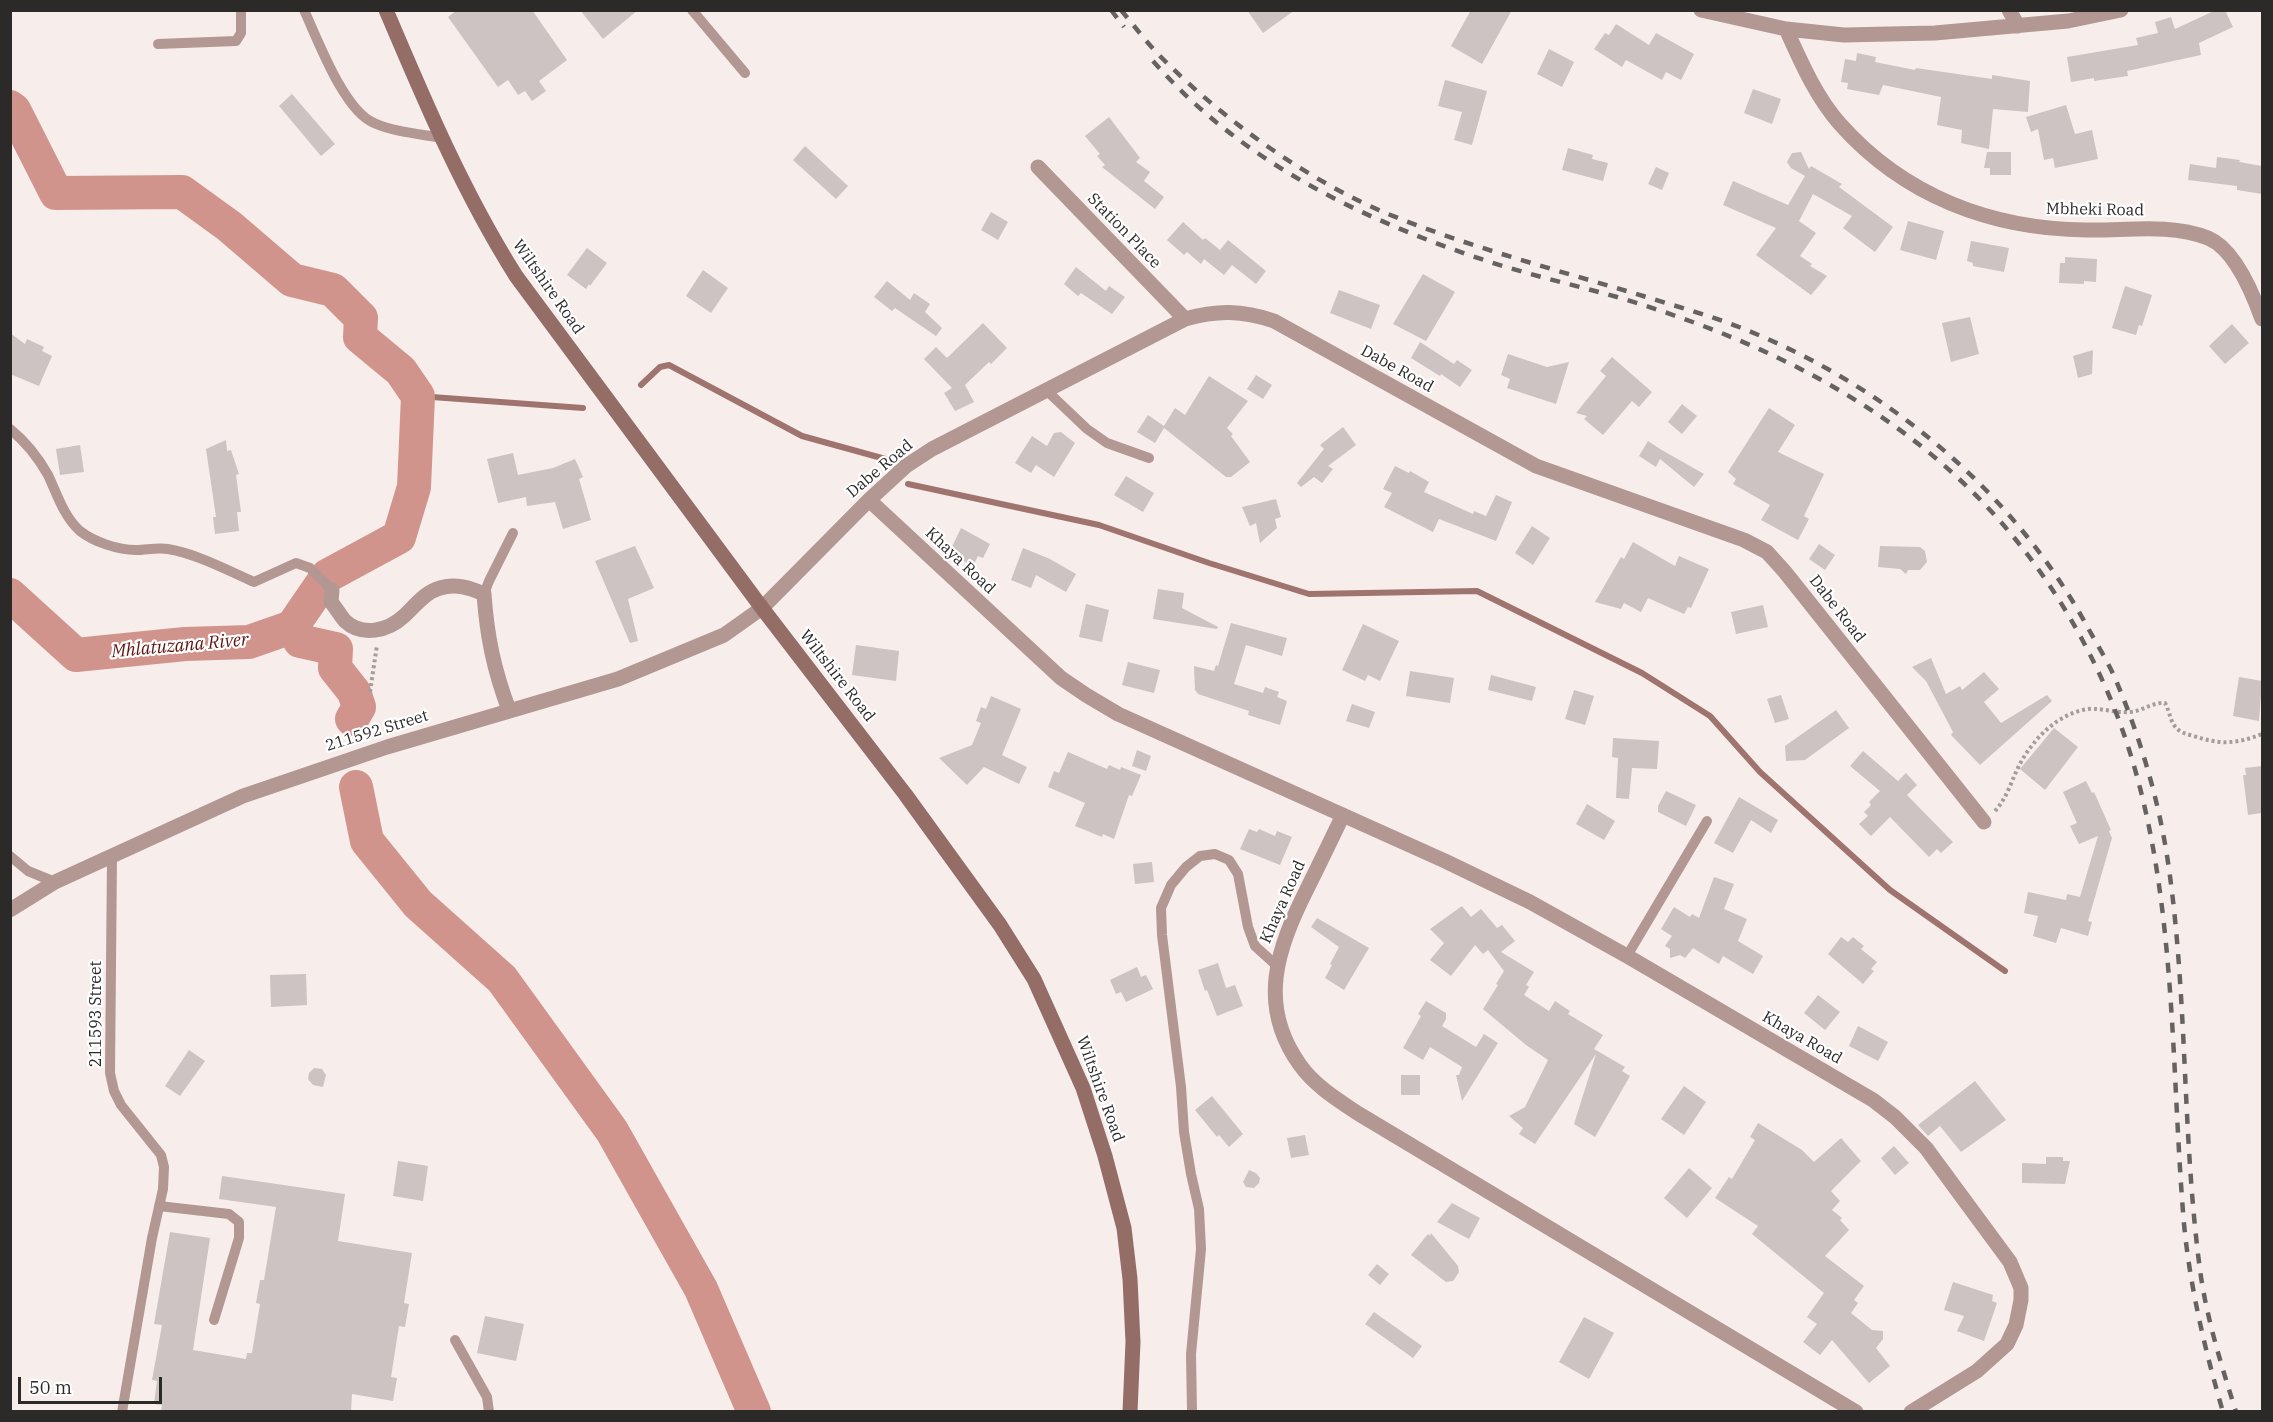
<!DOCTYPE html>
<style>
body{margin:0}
#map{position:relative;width:2273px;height:1422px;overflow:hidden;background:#f7eeec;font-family:"IBM Plex Serif",serif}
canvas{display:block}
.frame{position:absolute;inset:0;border:12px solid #2c2929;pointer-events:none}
.scale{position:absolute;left:18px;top:1377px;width:144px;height:27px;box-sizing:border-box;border:3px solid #2c2929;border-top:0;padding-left:8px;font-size:18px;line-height:21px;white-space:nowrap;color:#2c2929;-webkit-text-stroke:4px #fff;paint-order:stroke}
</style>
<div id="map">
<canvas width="2273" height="1422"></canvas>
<div class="frame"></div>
<div class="scale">50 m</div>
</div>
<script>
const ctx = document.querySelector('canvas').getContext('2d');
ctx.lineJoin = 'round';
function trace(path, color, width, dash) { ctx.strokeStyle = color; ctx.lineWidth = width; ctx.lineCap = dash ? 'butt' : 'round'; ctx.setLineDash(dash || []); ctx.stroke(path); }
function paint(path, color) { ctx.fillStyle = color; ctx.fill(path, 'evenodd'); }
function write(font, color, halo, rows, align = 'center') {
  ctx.font = font + ' "IBM Plex Serif",serif'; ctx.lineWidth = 4.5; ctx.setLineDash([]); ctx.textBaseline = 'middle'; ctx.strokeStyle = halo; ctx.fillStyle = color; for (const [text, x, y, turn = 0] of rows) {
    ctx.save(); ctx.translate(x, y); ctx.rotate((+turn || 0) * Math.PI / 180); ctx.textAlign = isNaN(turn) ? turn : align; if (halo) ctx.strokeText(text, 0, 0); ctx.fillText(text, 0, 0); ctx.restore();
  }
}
trace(new Path2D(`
 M641 385 660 367 669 365 802 436 889 460
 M418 396 583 408
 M908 484 1099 525 1209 563 1309 594 1477 591 1642 673 1710 716 1760 772 1890 890 2005 971`), '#a0746e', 6);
trace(new Path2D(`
 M10 107 14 110 56 193 182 192 229 226 292 280 333 290 361 318 360 337 401 371 418 396 414 487 399 537 327 576 292 627 249 642 185 644 76 655 10 595
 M292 627 300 641 336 649 335 668 354 692 359 707 352 719
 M356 787 367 841 418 904 502 979 612 1131 701 1289 754 1412`), '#d1948c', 34);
paint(new Path2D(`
 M457 10H532L567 60 539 81 546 91 532 101 525 91 518 95 508 80 498 87 448 17Z
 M580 10H638L603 39Z
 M1247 10H1295L1263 33Z
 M1471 10H1512L1482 64 1451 46Z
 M2216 10H2225L2233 27 2199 43 2201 55 2127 71 2128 76 2094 81V78L2071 82 2067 57 2138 45 2136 38 2158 33 2155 22 2171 17 2175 29Z
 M1616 24 1649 45 1656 33 1694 54 1681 80 1666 72 1662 80 1626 60 1622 67 1594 49 1605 33 1609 35Z
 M1549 49 1574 62 1562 87 1537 74Z
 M1857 53 1876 57 1875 62 1915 70 1916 68 1992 79V75L2030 81 2028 112 1993 109 1989 149 1961 143 1962 130 1937 125 1941 97 1883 85 1879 95 1847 89 1848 83 1841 82 1845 59 1856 61Z
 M1445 80 1487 91 1472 145 1454 140 1462 112 1438 106Z
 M1753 89 1781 99 1772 124 1744 113Z
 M292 94 335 144 321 156 279 106Z
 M2066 105 2075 134 2092 130 2098 159 2055 168 2053 158 2044 160 2038 129 2031 132 2026 117Z
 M1109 117 1140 158 1136 162 1150 172 1144 181 1164 197 1155 209 1102 167 1105 165 1097 156 1100 154 1085 136Z
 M805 146 848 186 836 199 793 160Z
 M1568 148 1593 155 1592 159 1608 163 1603 181 1562 170Z
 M1801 152 1809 169 1811 166 1842 184 1839 187 1893 227 1875 252 1843 228 1852 216 1813 194 1799 221 1816 233 1800 256 1812 264 1810 266 1827 276 1811 295 1756 255 1776 228 1723 205 1733 181 1788 205 1805 176 1791 168 1787 162 1792 153Z
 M1987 152H2011V175H1990V168H1984Z
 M2217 157 2240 160 2239 162 2262 166V194L2237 190V186L2188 180 2190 164 2216 168Z
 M1656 167 1669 173 1662 190 1648 184Z
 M991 212 1008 222 998 240 981 230Z
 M1908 221 1944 231 1936 260 1900 250Z
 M1183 222 1203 240 1205 238 1220 250 1228 240 1266 271 1256 284 1232 265 1224 275 1204 259 1201 264 1187 252 1184 255 1167 240Z
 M1971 241 2009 248 2004 272 1973 266V263L1967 261Z
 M587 248 607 263 590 286 589 284 586 289 567 275Z
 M2065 257 2097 259 2096 282 2084 281V284L2059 283 2060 263H2065Z
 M1076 267 1106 291 1109 286 1125 297 1112 314 1081 293 1078 296 1064 284Z
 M703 270 728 288 711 313 686 296Z
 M1423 274 1455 292 1426 341 1393 324Z
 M887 281 910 300 914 293 930 304 925 312 942 328 936 336 895 308 892 311 874 297Z
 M2125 286 2152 295 2142 326 2139 325 2136 335 2112 328Z
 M1339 290 1380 305 1371 329 1330 313Z
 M1970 317 1979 354 1951 362 1942 323Z
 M983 323 1007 348 991 364 989 362 965 385 974 402 955 411 944 393 952 388 924 359 936 347 947 358Z
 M2232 324 2249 343 2225 364 2209 346Z
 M10 333 25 344 27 339 44 347 42 351 52 356 39 386 10 374Z
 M1420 342 1454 364 1457 360 1472 370 1460 387 1441 374 1440 376 1411 358Z
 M2093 350 2092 374 2078 378 2073 356Z
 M1508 354 1547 367 1569 362 1556 404 1507 388 1510 379 1501 375Z
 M1612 357 1652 392 1639 407 1632 401 1603 435 1584 419 1587 416 1576 413 1606 376 1600 371Z
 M1256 375 1272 385 1263 399 1247 389Z
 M1209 376 1248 401 1227 428 1233 434 1231 436 1250 462 1231 477H1226L1164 428 1155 443 1137 432 1148 415 1164 426 1175 408 1185 415Z
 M1682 404 1697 416 1682 434 1668 422Z
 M1769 408 1795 425 1778 452 1824 474 1804 516 1809 519 1798 540 1761 520 1770 505 1733 484 1736 479 1728 472Z
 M1343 427 1356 445 1328 466 1333 469 1322 483 1314 477 1301 487 1297 483 1324 449 1320 445Z
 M1061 432 1075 443 1054 477 1036 465 1031 473 1015 463 1032 436 1047 446 1054 433Z
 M226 440 227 451 231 450 239 474 236 475 241 512H237L239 531 215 534 213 517H216L206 449Z
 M1648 441 1660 449 1704 474 1694 487 1660 459 1656 467 1639 456Z
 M80 445 84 472 60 475 56 449Z
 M513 453 518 475 553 468 575 459 583 477 579 479 591 520 563 529 555 502 527 506 526 497 498 503 487 459Z
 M1395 466 1409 473 1410 471 1429 482 1424 492 1473 514 1474 511 1486 516 1496 495 1512 502 1496 541 1439 519 1433 532 1384 507 1392 493 1383 489Z
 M1126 476 1154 493 1143 512 1114 495Z
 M1276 499 1281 517 1275 519 1277 528 1260 543 1256 523 1250 526 1242 507Z
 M1532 526 1550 538 1533 565 1515 553Z
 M961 528 990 544 983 558 978 556 973 566 949 553Z
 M1633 542 1675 566 1679 556 1709 569 1691 608 1688 607 1684 614 1648 598 1641 612 1624 603 1621 609 1595 602 1621 557 1624 559Z
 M1819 544 1835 555 1825 570 1809 559Z
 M635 546 654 588 628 599 638 641 630 643 595 561Z
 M1880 546 1920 547 1925 551 1927 562 1920 570H1908L1906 574 1900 569 1878 567Z
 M1023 548 1050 559 1076 574 1066 592 1036 575 1031 588 1011 580Z
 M1158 589 1184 593 1182 608 1218 627 1217 629 1153 619Z
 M1086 604 1109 610 1102 642 1079 637Z
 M1763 605 1768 627 1736 634 1731 612Z
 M1231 623 1287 638 1282 656 1246 645 1234 684 1263 693 1265 687 1279 692 1277 697 1287 701 1280 725 1248 715 1249 711 1198 694 1195 690 1194 666 1214 671 1216 665 1218 666Z
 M1363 624 1399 641 1380 681 1368 675 1365 681 1342 670Z
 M856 645 899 651 896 681 852 675Z
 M1931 658 1946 694 1960 686 1962 690 1984 672 1999 689 1984 702 2001 723 2047 695 2052 701 1980 765 1951 735 1953 732 1926 681 1912 667Z
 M1128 662 1160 670 1154 693 1122 685Z
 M1410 671 1454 678 1450 703 1406 696Z
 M1491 675 1536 687 1532 701 1488 690Z
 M2239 677 2262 681 2259 721 2233 716Z
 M1574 690 1594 696 1585 725 1565 719Z
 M1781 695 1789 719 1775 723 1767 699Z
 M991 696 1021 709 1002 755 1027 767 1019 784 984 767 967 785 939 758 972 745 981 723 976 721 981 707 986 709Z
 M1352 704 1375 712 1369 728 1346 721Z
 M1836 710 1849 728 1805 760 1786 761 1785 746Z
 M2054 728 2078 747 2045 790 2020 769Z
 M1613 738 1659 741 1657 769 1632 768 1629 799 1616 798 1618 758 1612 757Z
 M1137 750 1151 756 1146 771 1132 766Z
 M1863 751 1898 781 1906 773 1917 785 1907 795 1953 842 1941 853 1937 849 1929 857 1890 817 1871 836 1859 824 1868 816 1864 812 1871 805 1869 802 1880 791 1850 766Z
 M1068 752 1107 769 1109 765 1120 770 1121 767 1141 775 1132 796 1129 795 1114 839 1103 834 1102 837 1075 826 1085 803 1048 787 1054 771 1059 773Z
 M2262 766V813L2248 815 2243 775H2246L2245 768Z
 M2086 781 2092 793 2094 792 2111 830 2109 831 2112 838 2088 921 2092 922 2088 936 2061 928 2056 943 2033 936 2038 916 2024 913 2028 892 2066 900 2067 894 2080 897 2098 836 2079 844 2070 826 2077 823 2063 792Z
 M1666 791 1696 805 1686 826 1658 812V806Z
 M1739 797 1778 820 1771 833 1751 820 1733 853 1714 843Z
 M1587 804 1615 821 1604 840 1576 824Z
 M1249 829 1257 832 1259 829 1275 836 1277 831 1292 837 1280 865 1240 849Z
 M1152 862 1154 882 1135 884 1133 864Z
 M1714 877 1734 884 1724 909 1747 919 1738 941 1763 956 1753 974 1723 956 1719 964 1693 948 1685 958 1680 955 1670 958V949L1665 946 1672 936 1661 929 1674 907 1690 917 1692 914 1699 918Z
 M1462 906 1471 917 1481 909 1497 928 1502 925 1515 941 1501 952 1534 972 1526 985 1529 987 1524 995 1549 1011 1555 1001 1570 1011 1568 1014 1603 1035 1594 1049 1625 1067 1622 1071 1630 1076 1595 1137 1574 1124 1596 1054 1535 1144 1519 1134 1523 1128 1509 1116 1525 1107 1548 1060 1526 1045 1483 1009 1498 985 1496 984 1504 971 1488 950 1483 954 1475 945 1451 976 1430 960 1444 943 1430 929Z
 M1317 918 1369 948 1344 990 1325 978 1332 965 1330 964 1339 947 1311 927Z
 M1841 937 1848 942 1853 937 1864 946 1861 949 1877 962 1871 969 1874 971 1863 984 1828 954Z
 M1218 963 1226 988 1235 985 1243 1006 1217 1016 1207 990 1205 991 1198 970Z
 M1137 967 1141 977 1146 975 1153 989 1126 1002 1121 992 1116 994 1110 980Z
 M306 974 307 1005 271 1007 270 975Z
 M1818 995 1840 1012 1825 1030 1804 1013Z
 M1426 1001 1446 1013V1019L1442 1026 1476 1047 1484 1034 1498 1043 1462 1101 1456 1075H1459L1462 1067 1430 1047 1423 1060 1403 1048 1421 1016 1418 1014Z
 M1858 1026 1888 1042 1878 1061 1849 1046Z
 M189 1050 205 1061 180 1096 165 1086Z
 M314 1068 322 1069 326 1075 323 1087 313 1085 308 1079 309 1073Z
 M1401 1075H1420V1095H1401Z
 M1975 1081 2006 1120 1961 1152 1940 1126 1928 1136 1918 1125Z
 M1684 1086 1706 1102 1684 1135 1661 1119Z
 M1212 1096 1243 1134 1229 1147 1219 1135 1217 1137 1195 1110Z
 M1758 1123 1802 1150 1814 1162 1841 1138 1861 1161 1831 1191 1840 1201 1832 1210 1842 1218 1840 1220 1849 1230 1825 1256 1864 1286 1854 1300 1858 1303 1851 1313 1872 1330 1883 1331V1339L1876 1348 1890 1366 1869 1383 1832 1340 1820 1355 1803 1342 1817 1324 1807 1317 1824 1293 1752 1234 1758 1226 1715 1198 1729 1177 1732 1179 1755 1140 1750 1137Z
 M1305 1135 1309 1155 1291 1158 1287 1138Z
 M1894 1146 1909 1163 1895 1175 1881 1158Z
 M2046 1157H2063V1161H2070L2065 1184 2022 1183V1163L2046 1164Z
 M398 1161 428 1166 423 1201 393 1196Z
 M1689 1168 1712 1188 1687 1218 1664 1198Z
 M1249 1170 1256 1173 1260 1178 1259 1183 1254 1188 1246 1187 1243 1182Z
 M222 1176 345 1194 338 1241 412 1253 404 1303 409 1304 405 1327 399 1326 391 1377 397 1378 393 1401 352 1394 351 1412H161L162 1405 154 1404 157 1381 152 1380 162 1325 154 1324 170 1232 210 1238 193 1350 246 1359 247 1353H252L260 1304 256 1303 260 1280H264L276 1207 219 1199Z
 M1452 1203 1480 1218 1469 1239 1437 1222Z
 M1431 1233 1458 1266 1459 1272 1453 1281 1446 1282 1411 1255 1428 1234 1430 1236Z
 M1377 1264 1389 1274 1380 1285 1368 1275Z
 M1953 1282 1993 1295 1992 1301 1997 1303 1984 1341 1957 1331 1964 1316 1944 1310Z
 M1374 1312 1422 1346 1413 1358 1365 1324Z
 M485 1316 524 1324 516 1361 477 1353Z
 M1584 1317 1614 1333 1589 1379 1559 1362Z`), '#ccc3c2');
trace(new Path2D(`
 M370 692 377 645
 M1995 811C2008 797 2012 778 2021 762 2035 737 2059 713 2088 709 2102 708 2116 713 2130 712 2143 711 2152 702 2165 703 2169 710 2170 719 2174 725 2178 732 2186 734 2194 736 2220 745 2237 744 2262 734`), '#a39d9c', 4, [3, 3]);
trace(new Path2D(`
 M304 10C318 40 344 111 374 123 394 132 420 134 442 138
 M692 10 745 73
 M158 44 236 41 241 33V10
 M1046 390 1087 429 1107 443 1149 458
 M10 429C26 442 38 457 48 475 57 494 64 517 80 531 94 542 118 550 136 550 146 550 158 547 168 549 197 554 227 570 254 582L296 563 310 568 332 590
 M484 594 489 581 513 533
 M10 856 28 871 55 882
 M112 857 110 1073 114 1091 121 1105 161 1155 164 1167 163 1189 152 1238 122 1412
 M1627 956 1707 821
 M159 1206 229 1214 239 1222V1238L214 1320
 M455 1340 487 1397 489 1412
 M1192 1412 1191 1354 1201 1249 1199 1209 1191 1174 1184 1132 1181 1087 1162 935 1161 908 1171 885 1186 867 1200 856 1215 854 1229 860 1238 874 1248 927 1255 946 1276 965`), '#b39793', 10);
trace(new Path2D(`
 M1701 10 1786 29 1844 35 1935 33 2068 21 2121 10
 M2009 10 2018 26
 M1786 29C1801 62 1816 97 1840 124 1904 196 1991 229 2086 230 2126 231 2169 223 2208 238 2235 249 2253 294 2262 319
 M1038 167 1185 319
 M869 500 1061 678 1086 695 1118 714 1445 861 1530 902 1627 956 1873 1100 1895 1117 1926 1148 2010 1262 2021 1288V1300L2016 1325 2007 1344 1977 1371 1911 1412
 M332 590 331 602C336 608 340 615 345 621 362 637 388 631 404 616 415 606 425 592 440 588 456 583 470 588 484 594 487 637 494 670 509 710
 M1343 815C1331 840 1319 865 1307 889 1277 949 1257 1005 1300 1065 1315 1086 1338 1100 1359 1114L1856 1412
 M10 910 55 882 243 796 387 747 618 679 724 635 762 608 869 500 906 466 932 449 1185 319C1217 310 1242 310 1274 321L1536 466 1744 540 1767 552 1785 572 1984 822`), '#b39793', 15);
trace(new Path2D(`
 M386 10C425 102 463 192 516 276L762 608 905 794 1000 925 1034 979 1083 1088 1105 1156 1124 1228 1130 1279 1133 1342 1130 1412`), '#946d67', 15);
trace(new Path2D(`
 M1111 10 1124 27
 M1121 10C1136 28 1150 47 1167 63 1228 123 1309 181 1388 214 1474 249 1565 272 1653 299 1682 308 1711 316 1739 327 1884 384 2011 488 2087 626 2096 643 2107 660 2115 678 2141 739 2160 804 2169 869 2188 1004 2182 1142 2201 1277 2208 1323 2222 1367 2236 1412
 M1153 61C1241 162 1363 220 1487 261 1530 275 1574 285 1617 297 1839 363 2013 474 2108 693 2179 858 2169 1048 2184 1224 2190 1287 2205 1350 2223 1412`), '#676262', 4.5, [10, 10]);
write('16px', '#2c2929', '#fff', [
 ["Mbheki Road",2095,210,1],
 ["Station Place",1124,231,46],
 ["Wiltshire Road",548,287,55],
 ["Dabe Road",1397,369,29],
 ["Dabe Road",880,469,-40],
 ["Khaya Road",960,561,43],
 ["Dabe Road",1837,609,52],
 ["Wiltshire Road",837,676,52],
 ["211592 Street",377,731,-17],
 ["Khaya Road",1283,902,-66],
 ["211593 Street",96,1014,-90],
 ["Khaya Road",1802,1038,30],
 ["Wiltshire Road",1100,1089,70]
]);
write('italic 18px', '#5e1511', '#fff', [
 ["Mhlatuzana River",180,646,-5]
]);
</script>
